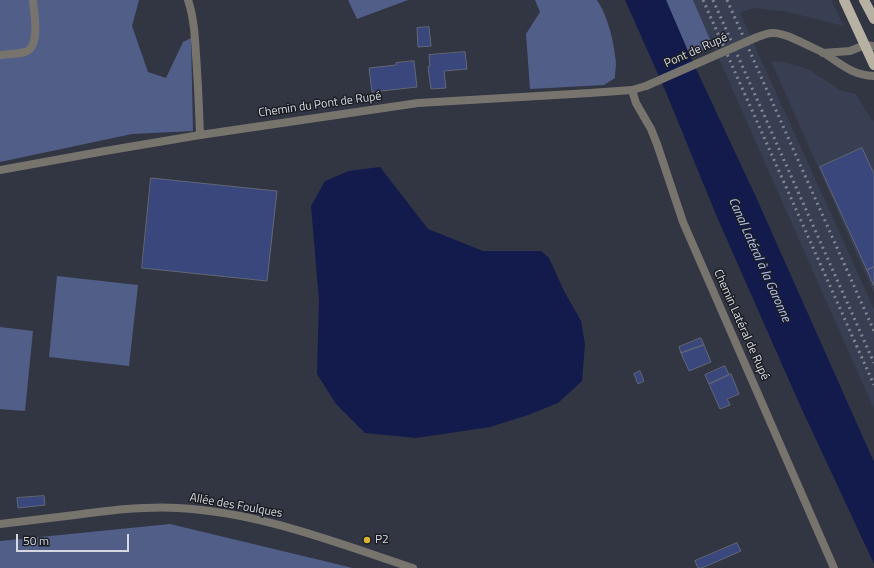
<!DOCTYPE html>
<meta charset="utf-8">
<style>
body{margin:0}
#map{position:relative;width:874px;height:568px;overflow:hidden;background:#323643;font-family:"Titillium Web",sans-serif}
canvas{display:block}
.scale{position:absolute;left:16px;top:534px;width:113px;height:18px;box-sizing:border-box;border:2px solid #d6d9e1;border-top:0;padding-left:5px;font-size:12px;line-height:14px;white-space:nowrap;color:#d6d9e1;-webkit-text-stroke:3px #1c1e24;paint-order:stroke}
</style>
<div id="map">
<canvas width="874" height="568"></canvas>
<div class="scale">50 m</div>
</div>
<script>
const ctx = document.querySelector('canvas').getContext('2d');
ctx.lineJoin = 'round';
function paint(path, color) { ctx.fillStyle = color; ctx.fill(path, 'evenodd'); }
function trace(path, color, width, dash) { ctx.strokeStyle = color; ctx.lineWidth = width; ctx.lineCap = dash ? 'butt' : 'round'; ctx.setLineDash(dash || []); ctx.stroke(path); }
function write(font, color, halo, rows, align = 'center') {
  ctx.font = font + ' "Titillium Web",sans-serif'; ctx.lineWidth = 3; ctx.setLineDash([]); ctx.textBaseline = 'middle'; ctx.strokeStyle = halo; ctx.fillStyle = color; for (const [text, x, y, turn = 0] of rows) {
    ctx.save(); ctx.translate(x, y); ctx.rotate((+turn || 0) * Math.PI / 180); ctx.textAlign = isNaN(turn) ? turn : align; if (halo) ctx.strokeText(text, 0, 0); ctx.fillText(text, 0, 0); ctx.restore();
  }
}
paint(new Path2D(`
 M693 0H831L844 26 788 12 753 8 740 13 874 309V409Z
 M771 61 789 63 810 70 840 90 856 94 872 121 874 120V293Z`), '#393f52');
paint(new Path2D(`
 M0 0H139L132 26 148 72 166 78 183 42 191 38 193 131 132 134 0 162Z
 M348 0H408L357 19Z
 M535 0H597C607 15 613 38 615 56 617 63 615 71 615 78L604 85 530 89 526 34 540 12Z
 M666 0H693L713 46 690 56Z
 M57 276 138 285 129 366 49 357Z
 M0 327 33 331 25 411 0 409Z
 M170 524 353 568H0V541Z`), '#515e88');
paint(new Path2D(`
 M625 0H666L690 56 756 197 874 462V564L799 403 717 217 665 90Z
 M380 167 428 229 483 251H541L549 258 564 291 581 321 585 344 582 381 558 403 528 415 490 427 416 438 365 433 336 404 317 374 319 301 311 206 325 181 349 171Z`), '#121b4c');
const building = new Path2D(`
 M429 27 431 46 418 47 417 28Z
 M465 52 467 69 444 71 446 88 431 89 428 67 430 66 429 55Z
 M414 61 417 87 372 92 369 68 396 65V63Z
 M862 148 874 174V267L867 270 820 167Z
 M151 178 277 191 267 281 142 268Z
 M874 267V286L867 270Z
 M701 338 704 345 681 353 679 347Z
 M704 345 711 362 689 371 681 353Z
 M725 366 729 375 709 384 705 375Z
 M640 371 644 381 638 384 634 374Z
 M731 374 739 394 727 399 730 405 720 409 709 384Z
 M44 496 45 505 18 508 17 498Z
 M737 543 741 551 702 568H698L695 561Z`);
paint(building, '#39477d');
trace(building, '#626776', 1);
trace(new Path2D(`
 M188 0C194 18 195 37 196 55 198 82 199 108 200 135
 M0 55C8 54 17 54 25 52 41 47 34 13 33 0`), '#77746e', 8);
trace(new Path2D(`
 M755 38C760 36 767 33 773 33 783 33 790 37 799 41 807 45 816 49 824 53 841 64 852 75 874 76
 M823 53 850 51 865 45 874 46
 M632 90 636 103 651 129 657 144 683 222 834 568
 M0 170 105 151 200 135 418 103 590 93 632 90 646 86
 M0 524C25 521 50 518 75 515 110 510 144 506 178 508 259 512 337 543 413 568`), '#77746e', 8);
trace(new Path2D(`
 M844 0 874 65
 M864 0 874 19`), '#b6b1a3', 10);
trace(new Path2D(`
 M703 0 874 385
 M713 0 874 363
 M727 0 874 331`), '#828590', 3, [2, 4]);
trace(new Path2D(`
 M646 86 755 38`), '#77746e', 8);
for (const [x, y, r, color] of [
 [367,540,4,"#dcb233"]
]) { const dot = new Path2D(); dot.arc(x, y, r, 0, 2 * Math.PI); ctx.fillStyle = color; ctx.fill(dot); trace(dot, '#1c1e24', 1.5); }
write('12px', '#d6d9e1', '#1c1e24', [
 ["Pont de Rupé",696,51,-24],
 ["Chemin du Pont de Rupé",320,105,-8],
 ["Chemin Latéral de Rupé",741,325,66],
 ["Allée des Foulques",236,506,10]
]);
write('12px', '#d6d9e1', '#1c1e24', [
 ["P2",375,540]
], 'left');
write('italic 13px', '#b3c3f6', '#1c1e24', [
 ["Canal Latéral à la Garonne",759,260,66]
]);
</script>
